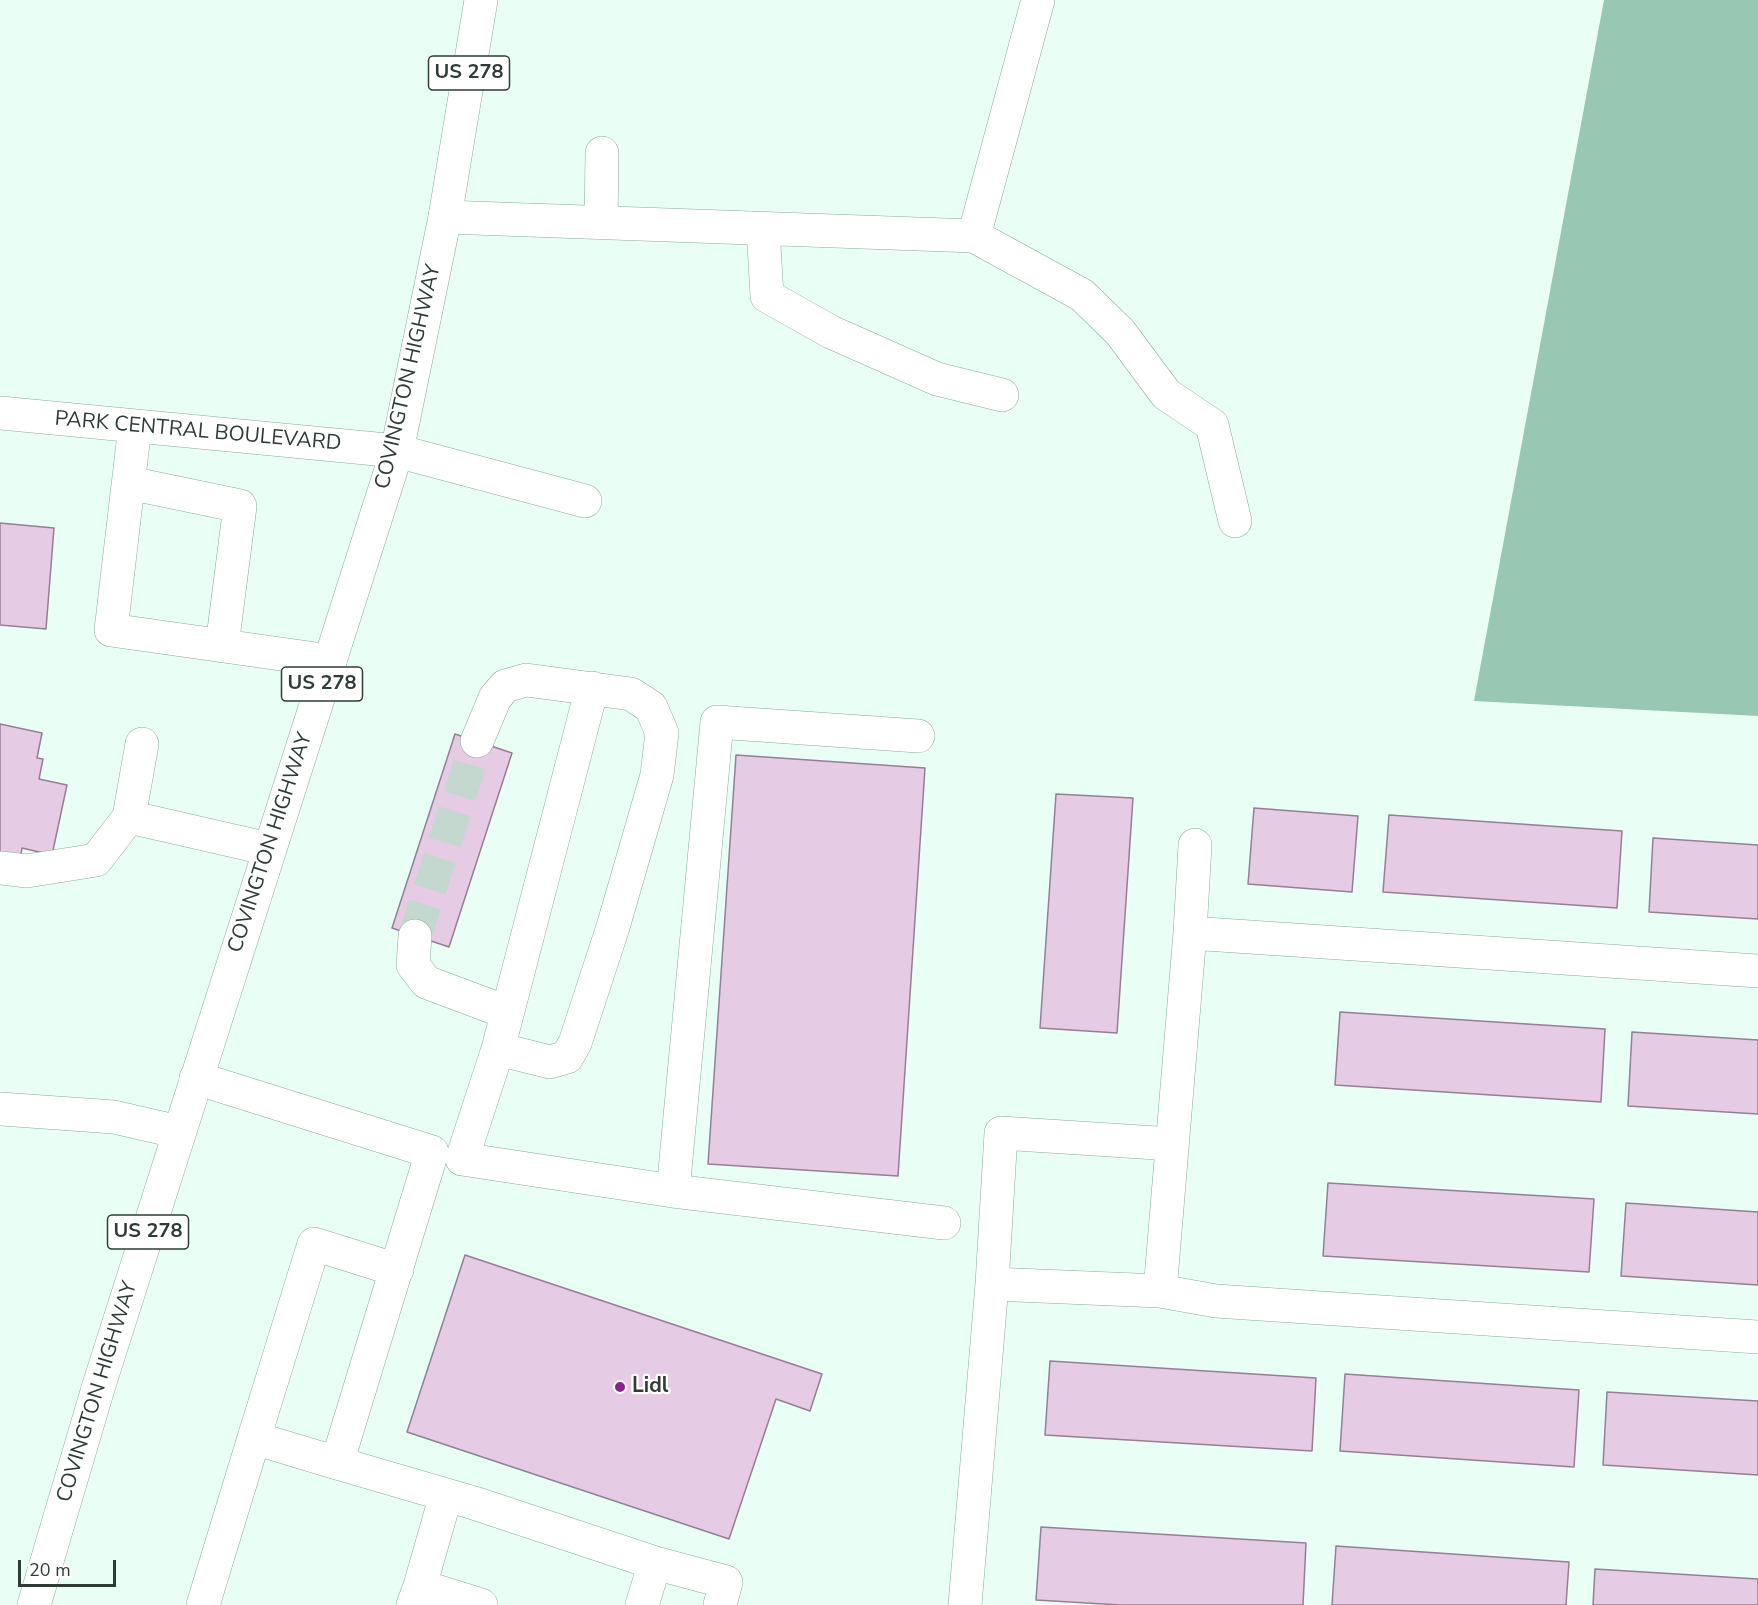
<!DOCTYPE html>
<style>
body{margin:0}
#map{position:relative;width:1758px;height:1605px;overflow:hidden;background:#e9fff5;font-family:"Nunito Sans",sans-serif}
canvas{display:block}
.scale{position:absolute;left:18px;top:1560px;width:98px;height:27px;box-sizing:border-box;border:3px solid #2e3c36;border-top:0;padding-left:8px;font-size:18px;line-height:21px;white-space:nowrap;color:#2e3c36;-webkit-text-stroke:4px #fff;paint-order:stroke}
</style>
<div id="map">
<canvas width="1758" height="1605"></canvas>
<div class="scale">20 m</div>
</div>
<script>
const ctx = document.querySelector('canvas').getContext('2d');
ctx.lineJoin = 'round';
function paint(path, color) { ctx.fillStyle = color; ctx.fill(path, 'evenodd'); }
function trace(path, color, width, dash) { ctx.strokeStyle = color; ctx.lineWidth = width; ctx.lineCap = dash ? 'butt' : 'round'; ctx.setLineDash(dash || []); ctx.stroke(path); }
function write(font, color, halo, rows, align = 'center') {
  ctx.font = font + ' "Nunito Sans",sans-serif'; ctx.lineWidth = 4.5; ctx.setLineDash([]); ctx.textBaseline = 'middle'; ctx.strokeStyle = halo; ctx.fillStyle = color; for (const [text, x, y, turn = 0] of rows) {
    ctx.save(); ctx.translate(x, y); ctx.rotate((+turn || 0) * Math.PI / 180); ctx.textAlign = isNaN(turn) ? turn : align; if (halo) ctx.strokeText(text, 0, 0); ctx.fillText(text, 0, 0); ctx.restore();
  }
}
paint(new Path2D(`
 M1604 0H1758V716L1474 701Z`), '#98c7b3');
const building = new Path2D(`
 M0 523 54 528 46 629 0 625Z
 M0 724 42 733 37 758 43 759 39 779 67 785 52 855 22 848 19 866 0 862Z
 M455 734 512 753 449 947 392 928Z
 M736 755 925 768 898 1176 708 1164Z
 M1056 794 1133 798 1117 1033 1040 1028Z
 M1254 808 1358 816 1352 892 1248 884Z
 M1389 815 1622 831 1617 908 1383 892Z
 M1653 838 1758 845V919L1649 912Z
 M1340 1012 1605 1029 1601 1102 1335 1085Z
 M1632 1032 1758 1040V1114L1628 1106Z
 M1328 1183 1594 1199 1589 1272 1323 1256Z
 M1626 1203 1758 1212V1285L1621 1276Z
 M465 1255 822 1374 810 1411 776 1399 729 1539 407 1432Z
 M1050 1361 1316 1378 1312 1451 1045 1435Z
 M1345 1374 1579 1390 1574 1467 1340 1451Z
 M1607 1392 1758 1401V1475L1603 1465Z
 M1041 1527 1306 1543 1303 1605H1121L1036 1600Z
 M1336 1546 1569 1562 1566 1605H1332Z
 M1595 1569 1758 1579V1605H1593Z`);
paint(building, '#e5cbe3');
trace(building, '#967e95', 1.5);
trace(new Path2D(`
 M415 936 477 741`), '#c4d8cf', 33, [33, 16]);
const minor = new Path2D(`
 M445 217 974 236 1082 295 1120 332 1166 394 1212 425 1235 521
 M601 223 602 153
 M763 229 767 296 831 332 937 379 1002 395
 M974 236 1038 0
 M0 413 397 451 585 501
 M135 426 111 630 330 661
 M129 483 240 506 222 646
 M592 688 498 1049 462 1159 673 1191 944 1223
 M477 741 495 698 505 686 526 680 631 694 651 707 662 733 657 775 613 927 575 1043 567 1057 550 1062 498 1049
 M129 817 142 744
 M0 868 27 871 96 860 129 817 269 849
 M1190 933 1195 845
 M415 936 413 965 426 982 506 1012
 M196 1078 432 1152 337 1463 474 1503 655 1563 642 1605
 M0 1109 114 1117 179 1132
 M673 1191 717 722 918 736
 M992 1284 1001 1133 1172 1144
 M1160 1291 1216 1301 1758 1337
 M337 1463 254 1438 314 1244 397 1270
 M655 1563 726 1582 720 1605
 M420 1586 446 1495
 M203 1605 254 1438
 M413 1605 420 1586 481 1605
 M965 1605 992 1284 1160 1291 1190 933 1758 971`);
const major = new Path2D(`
 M34 1605 99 1385 397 451 445 217 481 0`);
trace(minor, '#88ab9c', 34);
trace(major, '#88ab9c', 34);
trace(minor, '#fff', 33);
trace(major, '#fff', 33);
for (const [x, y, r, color] of [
 [620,1387,6,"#8a238a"]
]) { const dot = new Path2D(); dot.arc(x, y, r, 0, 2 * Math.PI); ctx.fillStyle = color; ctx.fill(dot); trace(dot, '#fff', 2); }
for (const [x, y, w] of [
 [469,73,81],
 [322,684,81],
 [148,1232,81]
]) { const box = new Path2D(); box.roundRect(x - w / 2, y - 17, w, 34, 4.5); ctx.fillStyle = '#fff'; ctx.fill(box); trace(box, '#2e3c36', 1.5); }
write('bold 20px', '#2e3c36', null, [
 ["US 278",469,73],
 ["US 278",322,684],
 ["US 278",148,1232]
]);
write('21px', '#2e3c36', '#fff', [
 ["COVINGTON HIGHWAY",409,377,-77],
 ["PARK CENTRAL BOULEVARD",198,432,5],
 ["COVINGTON HIGHWAY",271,843,-72],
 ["COVINGTON HIGHWAY",98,1392,-73]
]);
write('bold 21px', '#2e3c36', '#fff', [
 ["Lidl",632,1387]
], 'left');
</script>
